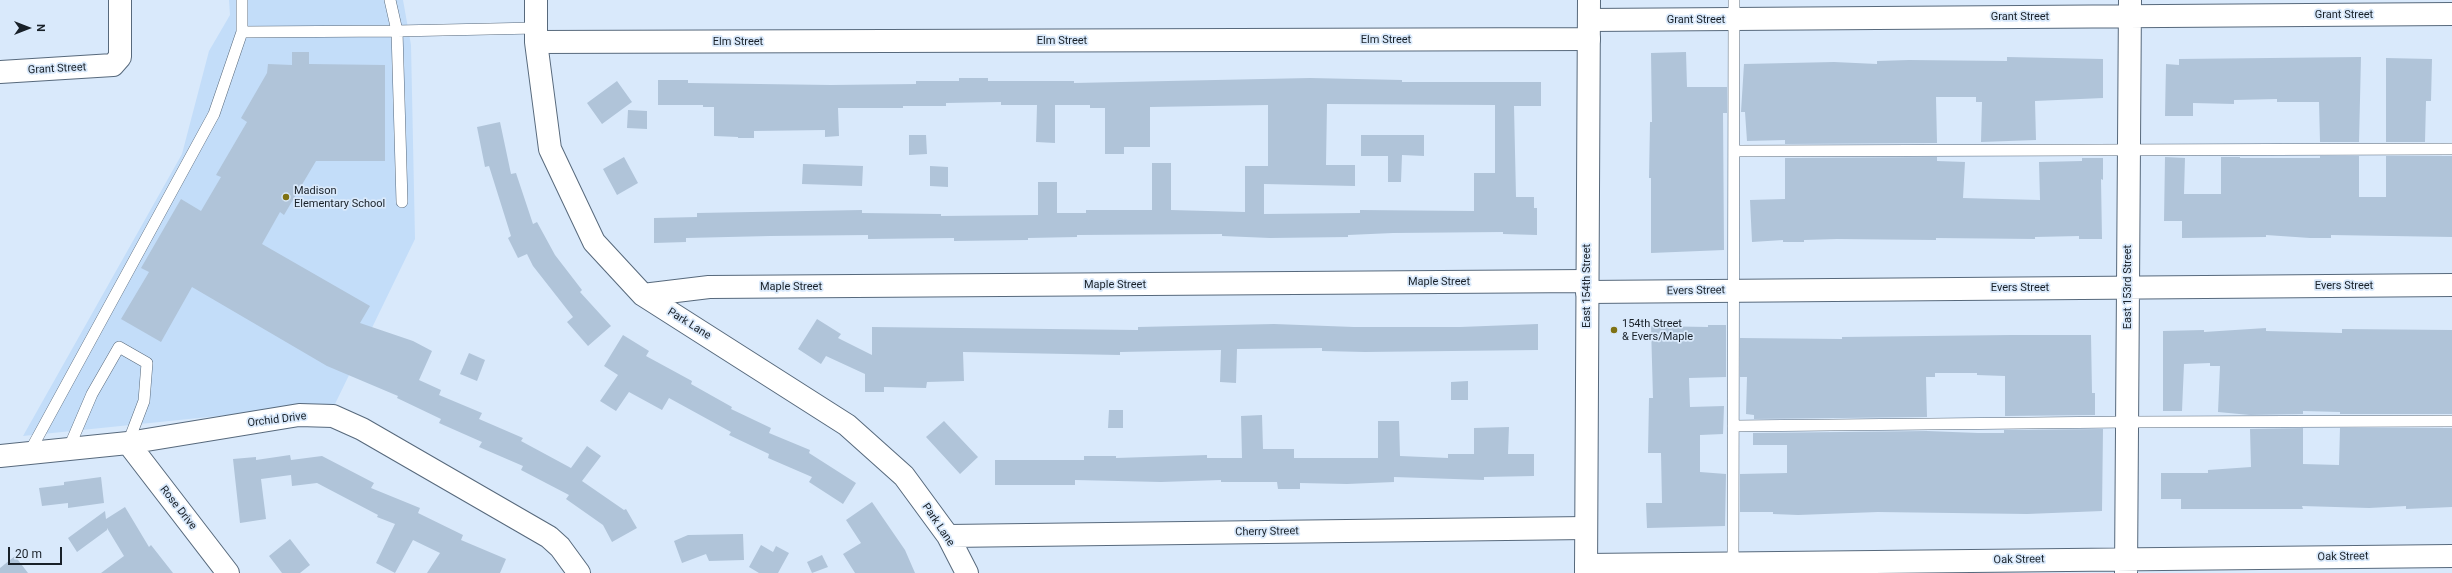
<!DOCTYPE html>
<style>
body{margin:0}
#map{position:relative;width:2452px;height:573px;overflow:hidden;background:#d9e9fb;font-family:Roboto,sans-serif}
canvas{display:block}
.north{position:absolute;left:8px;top:8px;width:40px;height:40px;-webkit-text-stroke:3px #d9e9fb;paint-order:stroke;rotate:90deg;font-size:11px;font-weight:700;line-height:16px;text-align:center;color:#192129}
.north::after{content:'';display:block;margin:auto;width:14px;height:18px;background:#192129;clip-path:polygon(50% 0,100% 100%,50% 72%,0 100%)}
.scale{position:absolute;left:8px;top:547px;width:54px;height:18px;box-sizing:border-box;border:2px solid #192129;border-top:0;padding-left:5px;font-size:12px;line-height:14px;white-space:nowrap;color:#192129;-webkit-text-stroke:3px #d9e9fb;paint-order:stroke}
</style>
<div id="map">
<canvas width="2452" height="573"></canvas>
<div class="north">N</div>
<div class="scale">20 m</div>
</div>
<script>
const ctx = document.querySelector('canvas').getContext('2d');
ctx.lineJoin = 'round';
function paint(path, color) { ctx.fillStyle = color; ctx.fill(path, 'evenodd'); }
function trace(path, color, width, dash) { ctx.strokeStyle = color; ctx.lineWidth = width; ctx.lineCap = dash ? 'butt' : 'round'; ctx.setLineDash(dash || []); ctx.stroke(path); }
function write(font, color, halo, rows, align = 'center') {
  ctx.font = font + ' Roboto,sans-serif'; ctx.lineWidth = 3.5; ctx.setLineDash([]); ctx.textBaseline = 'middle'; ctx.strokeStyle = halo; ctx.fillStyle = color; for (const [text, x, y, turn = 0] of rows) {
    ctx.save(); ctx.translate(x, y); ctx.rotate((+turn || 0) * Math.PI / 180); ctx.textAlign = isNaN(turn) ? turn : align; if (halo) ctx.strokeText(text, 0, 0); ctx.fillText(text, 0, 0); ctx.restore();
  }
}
paint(new Path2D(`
 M229 0H403L411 45 415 239 335 404 23 436 182 154 209 51 230 15Z`), '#c3ddf9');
paint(new Path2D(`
 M292 52H309V64L385 65V161H316L284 215 280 212 262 244 370 306 360 323 413 341 432 351 419 380 441 390 439 395 482 413 479 419 523 438 521 441 571 468 587 446 601 456 582 481 624 510 626 509 637 528 612 542 603 525 566 499 569 495 521 470 523 466 479 447 482 442 439 423 441 419 397 398 398 396 327 366 192 287 161 342 121 319 149 272 141 268 181 199 201 211 221 177 216 175 247 122 241 118 267 73 268 64 292 65Z
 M1686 52 1687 87H1727V113H1723L1724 250 1651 253V178H1649L1650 122H1652L1651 53Z
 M2007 57 2103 59V98L2035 101 2036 140 1981 142 1982 102H1976V97H1936L1937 143 1785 144V140L1747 141 1745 112H1741L1744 64 1834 62 1877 64V61L1909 60 2007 61Z
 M2361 57 2359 142H2320L2319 102H2277V99L2234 100V104L2193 103V116H2165L2166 64 2179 65V59Z
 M2386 58 2432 59 2431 101H2426L2425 142H2386Z
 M959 78H988V81H1074V83L1310 78 1402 80V82H1541V106H1514L1516 197H1534V208H1537V235L1503 234V232L1393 233 1348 235V237L1270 238 1222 236V234L1077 235V237L1028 238V240L954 241V238L868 239V235L770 236 686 238V242L654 243V218L697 217V213L862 210V213L941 214V216L1038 215V182H1057V213H1086V210H1152V163H1171V210L1245 212V166H1268V105L1150 107V147H1124V154H1105V108H1090V105H1055V143L1036 142 1037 105H1001V102L946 103V106H903V108H838L839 136 825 137V130L754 131V138H738V137L714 136V107H703V105H658V80H688V83L831 85 916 84V81H959ZM1327 104 1495 105V173H1474V211L1360 210V213L1264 214V184L1355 186V165H1326Z
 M617 81 632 102 602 124 587 103Z
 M628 110 647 111V129L627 128Z
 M500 122 511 174 516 173 533 224 537 222 555 255 582 290 580 292 611 326 588 346 567 322 573 317 533 266 527 254 518 258 508 238 511 236 489 166 485 167 477 127Z
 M909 135H926L927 154 909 155Z
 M1361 135H1424V156L1402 155 1401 182H1388V156H1361Z
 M2320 156H2359V197H2386V156H2452V237L2331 235V238H2310L2266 235V237L2182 238V221H2164L2165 157 2185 158 2184 194H2221V157H2240V158H2320Z
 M624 157 638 183 617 195 603 169Z
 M1937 157V161L1965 162 1963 198 2040 200 2039 162 2082 161V158H2103V180L2101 179 2102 239H2079V236L2035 237V239L1936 238V240L1837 239 1804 240V242H1783V240L1752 242 1750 200 1785 199V158Z
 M803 164 863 166 862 186 802 184Z
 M930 166 948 167V187L930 186Z
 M817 319 841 334 838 338 872 355V327L1138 330V327L1274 324 1354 327H1460L1538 324V350L1365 352 1322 351V348L1237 349 1236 383 1220 382 1221 350 1120 352V355L963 352 964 381 927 382 926 388 884 387V392H865V374L826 356 821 364 798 349Z
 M1708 325H1726V377L1689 378 1690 407 1724 406 1723 434 1700 435V472L1726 474 1725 526 1647 528 1646 503H1662L1661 453H1648L1649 398H1653L1651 326 1708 327Z
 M2266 328V331L2342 333V329L2452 330V414H2340V412L2303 411V414L2250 415 2218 412 2220 366H2210V363L2184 364 2182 411H2163V331L2204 330V332Z
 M623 335 649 351 646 356 692 381 691 384 732 407 731 409 771 428 769 433 810 450 809 453 856 483 843 504 809 482 812 477 768 458 769 454 729 435 731 432 669 398 662 410 629 392 616 411 600 401 618 375 604 366Z
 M2011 335H2091L2092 393H2095V415L2005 416V376L1977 375V373H1935V377H1926L1927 417 1754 419V415L1746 414 1747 377H1740V338L1842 339V337Z
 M469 353 485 360 477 381 460 374Z
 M1468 381V400H1451V382Z
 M1109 410H1123V428H1108Z
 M1262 415 1263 449H1294V458H1378V421H1399L1400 456 1448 458V454H1474V428L1509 427 1508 454H1534V476L1484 477V480L1394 477V482L1347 484 1300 483V489H1278L1277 482H1221V480L1161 482 1075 480V485H995V460H1084V456H1116V458L1207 455V458H1242L1241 416Z
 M944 421 978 457 960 474 926 437Z
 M2303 428V464L2339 465 2340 428H2452V507L2406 509V506L2369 508 2302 506 2303 509H2181V499H2161V473H2208V470L2251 467 2250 429Z
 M2103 429 2102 511 2027 514 1878 512 1798 515 1773 514V512H1740V474L1787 473V445H1753V433L1927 431 1978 433H2004V430Z
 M290 455 291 460 322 456 374 483 371 488 420 508 418 513 463 535 461 540 506 559 500 573H427L440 553 413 540 395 573 376 563 395 524 377 517 378 515 317 483 292 486 291 475 261 479 266 519 240 523 233 459 256 457V460Z
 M101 477 104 503 68 508V503L42 506 39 488 64 485V482Z
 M872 502 905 550 915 573H855L843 554 861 543 846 520Z
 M125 507 149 547 151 545 173 573H101L124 556 107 528V530L77 552 68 538 105 511 106 519Z
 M743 534 744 560 709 561 706 554 682 563 674 541 688 535Z
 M290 539 310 565 300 573H282L269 556Z
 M761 545 773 552 776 546 789 553 778 573H759L749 567Z
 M822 555 828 567 812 573 807 562Z
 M15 556 28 573H0V568Z`), '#b0c4d9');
const service = new Path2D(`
 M390 0 397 31 536 28
 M242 32 397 31 402 202
 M1734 151 2452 149
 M1733 426 2127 422 2452 421
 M68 450 92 394 119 347 147 363 144 401 128 443
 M29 453 214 114 242 32V0
 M1733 567 1734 0`);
const minor = new Path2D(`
 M536 0V42L550 149 594 242 643 295 847 425 904 476 948 536 967 573
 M1589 20 2452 14
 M536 42 1589 39
 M0 72 113 65 120 57V0
 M1587 292 2452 285
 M643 295 709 287 1587 281
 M128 443 228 573
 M0 456 128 443 299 415 333 416 362 429 549 537 560 547 579 573
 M948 536 1586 528
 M1586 565 2452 556
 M2126 573 2130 0`);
const tertiary = new Path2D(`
 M1586 573 1589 0`);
trace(service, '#57697c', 12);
trace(minor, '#57697c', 24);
trace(tertiary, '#57697c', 24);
trace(service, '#fff', 11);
trace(minor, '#fff', 22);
trace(tertiary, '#fff', 22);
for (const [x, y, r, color] of [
 [286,197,4,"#7f7213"],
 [1614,330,4,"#7f7213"]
]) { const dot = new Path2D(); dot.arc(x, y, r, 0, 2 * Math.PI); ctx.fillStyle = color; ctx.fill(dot); trace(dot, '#d9e9fb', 1.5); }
write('11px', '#192129', '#d9e9fb', [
 ["Grant Street",2344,15],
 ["Grant Street",2020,17],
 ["Grant Street",1696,20],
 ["Elm Street",1386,40],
 ["Elm Street",1062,41],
 ["Elm Street",738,42],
 ["Grant Street",57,69,-3],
 ["Maple Street",1439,282],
 ["Maple Street",1115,285],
 ["East 154th Street",1587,286,-90],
 ["Evers Street",2344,286],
 ["Maple Street",791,287],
 ["East 153rd Street",2128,287,-90],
 ["Evers Street",2020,288],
 ["Evers Street",1696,291,-1],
 ["Park Lane",689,324,32],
 ["Orchid Drive",277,420,-7],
 ["Rose Drive",178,508,52],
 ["Park Lane",938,525,56],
 ["Cherry Street",1267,532,-1],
 ["Oak Street",2343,557,-1],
 ["Oak Street",2019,560,-1]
]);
write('11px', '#192129', '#d9e9fb', [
 ["Madison",294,191],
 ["Elementary School",294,204],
 ["154th Street",1622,324],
 ["& Evers/Maple",1622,337]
], 'left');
</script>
